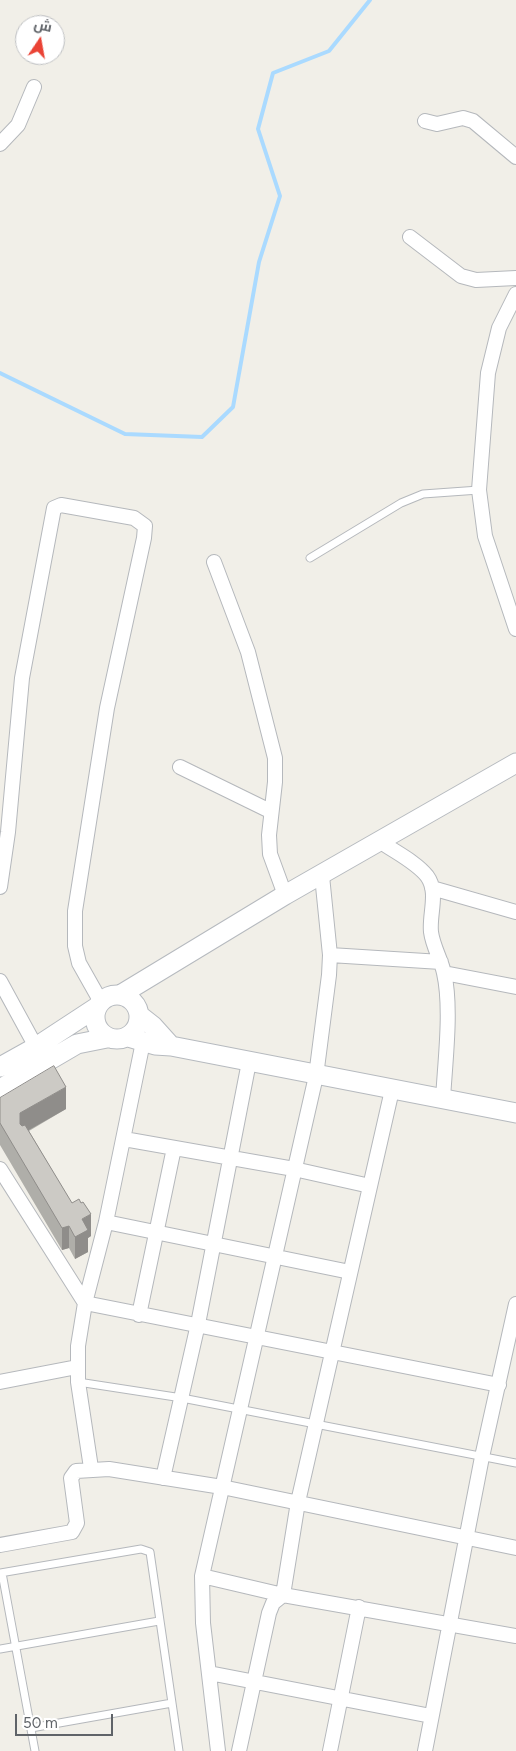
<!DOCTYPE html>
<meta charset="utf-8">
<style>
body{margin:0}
#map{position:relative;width:516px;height:1751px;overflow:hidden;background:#f1efe8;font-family:Figtree,Cairo,sans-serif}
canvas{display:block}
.north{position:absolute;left:15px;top:15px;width:50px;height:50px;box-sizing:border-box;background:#fff;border:1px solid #bfc1c3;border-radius:50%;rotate:12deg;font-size:14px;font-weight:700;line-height:20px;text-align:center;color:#5f6368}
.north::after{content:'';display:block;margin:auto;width:18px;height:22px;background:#ea4335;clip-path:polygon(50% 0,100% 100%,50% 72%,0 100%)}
.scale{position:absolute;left:15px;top:1714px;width:98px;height:22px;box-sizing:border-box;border:2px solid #5f6368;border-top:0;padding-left:6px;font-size:15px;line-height:18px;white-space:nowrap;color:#5f6368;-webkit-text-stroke:4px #fff;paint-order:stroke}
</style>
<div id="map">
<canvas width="516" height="1751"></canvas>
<div class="north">ش</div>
<div class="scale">50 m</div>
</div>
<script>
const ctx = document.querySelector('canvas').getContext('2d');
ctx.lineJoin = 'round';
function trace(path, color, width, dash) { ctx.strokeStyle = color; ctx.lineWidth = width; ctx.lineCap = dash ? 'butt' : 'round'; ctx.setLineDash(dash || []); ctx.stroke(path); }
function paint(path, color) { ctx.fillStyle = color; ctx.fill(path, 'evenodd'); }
trace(new Path2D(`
 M0 373 125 434 202 437 233 407 259 262 280 196 258 129 273 73 329 51 370 0`), '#aadaff', 4);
const service = new Path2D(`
 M310 558 401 503 423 494 479 490
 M78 1382 182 1398 516 1463
 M0 1573 141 1549 150 1552 179 1751
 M2 1573 35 1751
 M0 1649 159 1621
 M31 1728 172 1703`);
const minor = new Path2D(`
 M425 121 437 124 463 118 473 121 516 157
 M0 144 18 125 34 87
 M410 237 461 276 476 280 516 278
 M516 294 499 328 488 373 479 490 485 536 516 629
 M214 562 248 652 275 758V782L269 835 270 854 285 895
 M180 767 270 811
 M381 842C395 852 416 862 427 876 439 892 429 914 431 932 433 947 441 959 444 973 452 1008 445 1062 443 1099
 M0 887 8 832 22 678 54 508 61 505 134 518 145 526 144 538 107 708 75 911V946L79 963 101 1002
 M432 888 516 912
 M330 955 441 962
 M444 973 516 987
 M0 981 36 1047
 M124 1139 294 1169 370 1186
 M0 1169 85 1303 499 1385
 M106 1222 350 1272
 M139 1315 174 1148
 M0 1382 77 1367
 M91 1468 78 1382V1346L85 1303 106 1222 143 1042
 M163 1478 198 1324 249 1062
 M0 1545 72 1532 77 1523 71 1478 76 1471 109 1469 222 1487 516 1548
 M202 1576 283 1595 516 1636
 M209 1673 431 1716
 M218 1751 203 1623 202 1576 316 1076 329 975 330 955 322 876
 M239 1751 269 1613 273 1603 283 1595 298 1502 392 1090
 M330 1751 359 1607
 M425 1751 482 1457 516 1304`);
const secondary = new Path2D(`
 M95 1017a22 22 0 1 1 44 0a22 22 0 1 1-44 0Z
 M120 995 285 895 516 763
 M139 1015 153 1026 171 1046
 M128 1037 155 1045 171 1046 516 1113
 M0 1067 36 1047 97 1007
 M0 1089 77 1044 107 1038`);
trace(service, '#b5b8bc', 9);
trace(minor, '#b5b8bc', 16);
trace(secondary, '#b6babf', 21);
trace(service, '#fff', 7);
trace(minor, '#fff', 14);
trace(secondary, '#fff', 19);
paint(new Path2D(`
 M0 1098 66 1109 29 1131 91 1236 88 1238V1252L75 1259 69 1248 62 1250 0 1145Z`), '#afaea9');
paint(new Path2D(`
 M66 1087V1109L20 1135V1113Z
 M91 1214V1236L88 1238V1252L75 1259V1237L82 1219Z
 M69 1226V1248L62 1250V1228Z`), '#8f8d8a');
const building = new Path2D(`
 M54 1066 66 1087 20 1113V1124L22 1126 25 1125 72 1203 79 1199 81 1203 83 1202 91 1214 82 1219 88 1230 75 1237 69 1226 62 1228 0 1123V1098Z`);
paint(building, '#cccac5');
trace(building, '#8f8d8a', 1);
</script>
